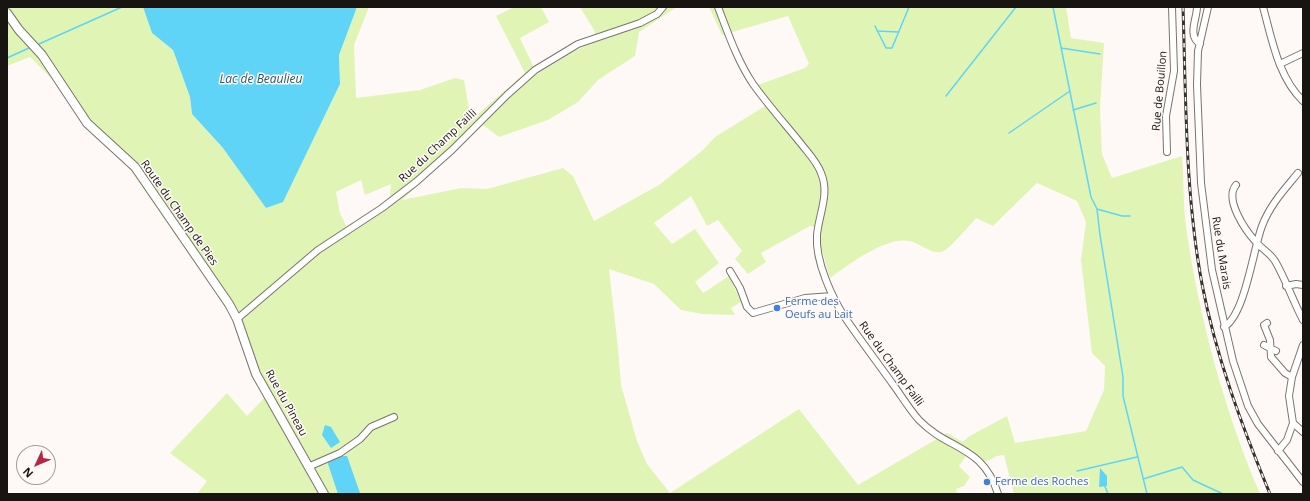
<!DOCTYPE html>
<style>
body{margin:0}
#map{position:relative;width:1310px;height:501px;overflow:hidden;background:#fef9f7;font-family:"Open Sans",sans-serif}
canvas{display:block}
.frame{position:absolute;inset:0;border:8px solid #171412;pointer-events:none}
.north{position:absolute;left:16px;top:445px;width:40px;height:40px;box-sizing:border-box;background:#fef9f7;border:1px solid #a29d9b;border-radius:50%;rotate:226deg;font-size:11px;font-weight:700;line-height:16px;text-align:center;color:#171412}
.north::after{content:'';display:block;margin:auto;width:14px;height:18px;background:#b82647;clip-path:polygon(50% 0,100% 100%,50% 72%,0 100%)}
</style>
<div id="map">
<canvas width="1310" height="501"></canvas>
<div class="frame"></div>
<div class="north">N</div>
</div>
<script>
const ctx = document.querySelector('canvas').getContext('2d');
ctx.lineJoin = 'round';
function paint(path, color) { ctx.fillStyle = color; ctx.fill(path, 'evenodd'); }
function trace(path, color, width, dash) { ctx.strokeStyle = color; ctx.lineWidth = width; ctx.lineCap = dash ? 'butt' : 'round'; ctx.setLineDash(dash || []); ctx.stroke(path); }
function write(font, color, halo, rows, align = 'center') {
  ctx.font = font + ' "Open Sans",sans-serif'; ctx.lineWidth = 3; ctx.setLineDash([]); ctx.textBaseline = 'middle'; ctx.strokeStyle = halo; ctx.fillStyle = color; for (const [text, x, y, turn = 0] of rows) {
    ctx.save(); ctx.translate(x, y); ctx.rotate((+turn || 0) * Math.PI / 180); ctx.textAlign = isNaN(turn) ? turn : align; if (halo) ctx.strokeText(text, 0, 0); ctx.fillText(text, 0, 0); ctx.restore();
  }
}
paint(new Path2D(`
 M7 7H143L152 33 173 50 190 97 192 114 223 148 283 201 340 84 339 55 357 7H369L354 45 356 98 420 90 455 78 464 80 471 120 525 73 496 16 514 7H541L549 22 520 38 537 74 573 52 597 40 594 30 580 7H677L639 32 635 56 598 80 578 102 548 120 499 137 483 125 402 200 461 188 487 189 563 168 573 176 594 221 659 185 703 150 715 137 765 106 752 87 805 68 809 64 788 16 722 35 709 7H1066L1071 38 1104 43 1100 108 1102 154 1112 178 1182 156C1184 179 1183 203 1186 226 1199 318 1224 409 1260 494H1014L1004 455 997 456 985 462 971 449 959 466 970 477 964 486 956 489 957 494H197L207 481 170 453 227 393 247 416 266 396 234 320 127 165 83 122 55 82 30 57 7 66ZM361 180 365 195 391 184 389 208 350 234 340 213 336 192ZM1037 183 1077 201 1086 222 1081 260 1092 353 1105 366 1104 390 1086 431 1015 443 1007 416 968 437 963 442 947 433 858 485 799 409 670 493 647 464 637 441 621 385 618 348 609 269 654 284 681 310 702 314 735 315 731 308 741 302 729 276 703 293 695 282 719 263 695 229 672 244 654 223 691 196 707 226 718 220 742 251 735 259 748 274 766 262 761 253 810 226 821 228V247L830 278C848 265 886 236 909 241 921 243 932 256 944 251 950 248 970 225 976 218L993 226Z`), '#e0f5b5');
paint(new Path2D(`
 M143 7H357L339 55 340 84 283 202 266 208 223 148 192 114 190 97 173 50 152 33Z
 M325 425 331 427 340 442 331 448 322 435Z
 M343 456H347L360 493 338 494 327 461Z
 M1100 468 1107 476V486L1099 487Z`), '#5fd4f6');
trace(new Path2D(`
 M1053 7 1091 197 1097 209 1100 235 1123 377V396L1147 494
 M875 26 886 48H892L909 7
 M877 31 899 32
 M39 44 122 7
 M1061 48 1100 54
 M7 58 29 48
 M946 96 1016 7
 M1073 110 1096 103
 M1009 133 1070 91
 M1097 209 1122 216H1130
 M1077 471 1137 457
 M1143 479 1182 467 1193 480 1223 494
 M1104 484 1108 494`), '#5fd4f6', 1.5);
const minor = new Path2D(`
 M718 7C728 33 737 60 753 84 768 105 786 125 802 145 809 154 817 162 821 173 830 194 819 213 817 235 815 261 832 298 846 319 861 341 877 362 892 383 901 395 909 409 919 420 949 451 983 445 998 494
 M1197 7C1197 19 1187 35 1200 44
 M1208 7 1198 51 1197 85 1201 183 1212 270 1233 361 1248 406 1258 424 1303 482
 M1263 7C1272 39 1278 77 1303 101
 M1280 64 1303 53
 M1167 152 1166 116 1174 71 1172 7
 M1236 185C1224 199 1245 230 1256 242 1262 249 1270 253 1275 261 1286 280 1293 301 1303 320
 M730 271 740 288 747 307 753 313 805 298 832 296
 M1286 286 1296 284 1303 285
 M237 319 318 250 382 208 416 182 452 150 507 95 535 70 578 44 640 23 657 14 663 7
 M1267 323 1264 325 1270 340 1271 357 1285 373 1292 377
 M1224 327C1245 315 1253 250 1262 226 1270 205 1284 190 1298 173
 M1264 345 1276 351
 M1293 423 1303 432
 M1278 451 1287 440 1293 423 1289 396 1292 377 1303 345
 M308 467 340 453 360 439 371 427 394 417`);
const tertiary = new Path2D(`
 M7 13 19 30 42 55 87 123 135 167 229 304 237 319 256 374 324 494`);
trace(minor, '#7c736e', 8);
trace(tertiary, '#7c736e', 10);
trace(minor, '#fff', 6);
trace(tertiary, '#fff', 8);
const rail = new Path2D(`
 M1183 7C1186 99 1185 193 1202 284 1216 357 1242 426 1270 494`);
trace(rail, '#34312f', 3);
trace(rail, '#fef9f7', 1.5, [4.5]);
for (const [x, y, r, color] of [
 [777,308,4,"#3f7fe0"],
 [987,482,4,"#3f7fe0"]
]) { const dot = new Path2D(); dot.arc(x, y, r, 0, 2 * Math.PI); ctx.fillStyle = color; ctx.fill(dot); trace(dot, '#fef9f7', 1.5); }
write('11px', '#171412', '#fef9f7', [
 ["Rue de Bouillon",1160,91,-85],
 ["Rue du Champ Failli",438,146,-43],
 ["Route du Champ de Pies",179,213,55],
 ["Rue du Marais",1221,253,81],
 ["Rue du Champ Failli",891,364,54],
 ["Rue du Pineau",286,403,61]
]);
write('11px', '#366cbe', '#fef9f7', [
 ["Ferme des",785,302],
 ["Oeufs au Lait",785,315],
 ["Ferme des Roches",995,482]
], 'left');
write('italic 12px', '#295a69', '#fef9f7', [
 ["Lac de Beaulieu",261,80]
]);
</script>
